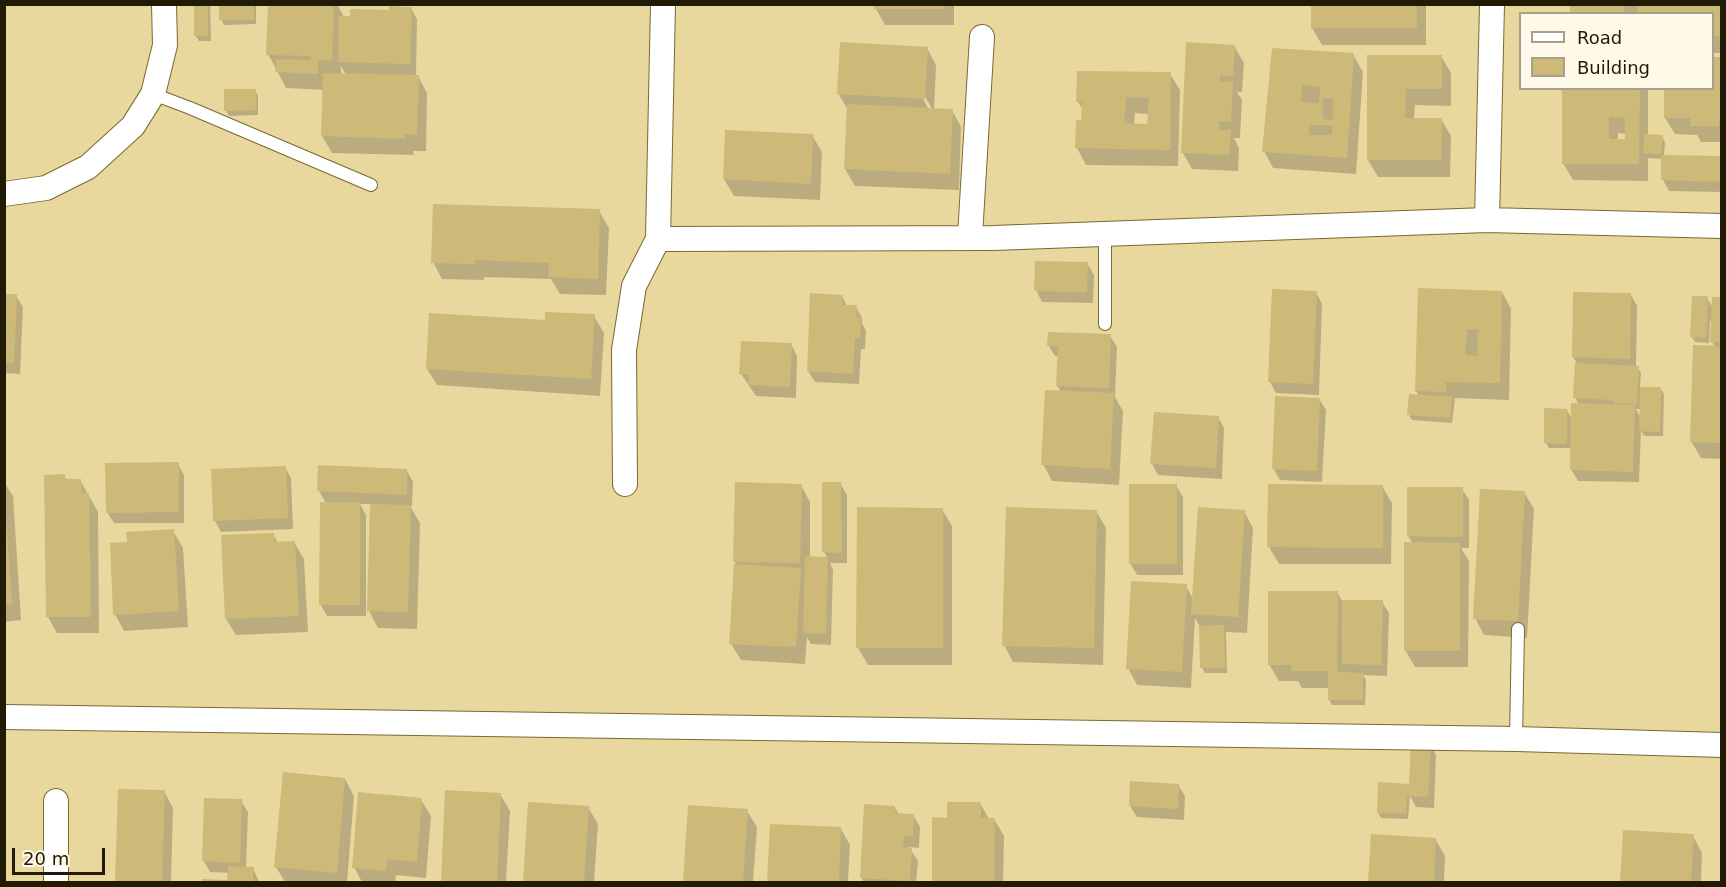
<!DOCTYPE html>
<style>
body{margin:0}
#map{position:relative;width:1726px;height:887px;overflow:hidden;background:#e9d89e;font-family:"DejaVu Sans",sans-serif}
canvas{display:block}
.frame{position:absolute;inset:0;border:6px solid #211a04;pointer-events:none}
.legend{position:absolute;left:1519px;top:12px;width:195px;height:78px;box-sizing:border-box;background:#fef9e8;border:2px solid #a6a08d;margin:0;padding:8px 10px;list-style:none;font-size:18px;color:#211a04}
.legend li{display:flex;align-items:center;gap:12px;height:30px}
.legend b{width:30px;border:2px solid #a6a08d}
.scale{position:absolute;left:12px;top:848px;width:93px;height:27px;box-sizing:border-box;border:3px solid #211a04;border-top:0;padding-left:8px;font-size:18px;line-height:21px;white-space:nowrap;color:#211a04;-webkit-text-stroke:4px #fef9e8;paint-order:stroke}
</style>
<div id="map">
<canvas width="1726" height="887"></canvas>
<div class="frame"></div>
<ul class="legend">
<li><b style="height:8px;background:#fff"></b>Road</li>
<li><b style="height:16px;background:#cdb978"></b>Building</li>
</ul>
<div class="scale">20 m</div>
</div>
<script>
const ctx = document.querySelector('canvas').getContext('2d');
ctx.lineJoin = 'round';
function paint(path, color) { ctx.fillStyle = color; ctx.fill(path, 'evenodd'); }
function trace(path, color, width, dash) { ctx.strokeStyle = color; ctx.lineWidth = width; ctx.lineCap = dash ? 'butt' : 'round'; ctx.setLineDash(dash || []); ctx.stroke(path); }
paint(new Path2D(`
 M195 4H210L211 41H199L196 36Z
 M221 4H256V24L224 25 221 19Z
 M269 4H337L344 17 411 8 417 19 416 76H418L427 93 426 151H413L414 155 332 153 322 136 324 90 286 88 268 54ZM341 66 346 75H341Z
 M876 4H954V25H885L876 9Z
 M1312 4H1426V45H1322L1312 28Z
 M1571 4H1722V53H1712V14H1571Z
 M1234 46 1244 63 1242 92H1237L1242 100 1240 138H1234L1239 148 1238 171 1192 169 1183 153Z
 M927 48 936 65 934 110H952L961 127 959 190 855 186 845 169 848 110 838 93ZM922 92 933 110H929L920 93Z
 M1273 50 1353 55 1363 72 1356 174 1273 168 1264 151Z
 M1368 56H1441L1451 73V106L1415 105 1414 119H1441L1451 136 1450 177H1378L1368 160Z
 M1722 59V142H1701L1697 135 1675 134 1665 118 1712 88Z
 M1170 74 1180 90 1178 166 1086 165 1077 148 1083 110 1078 102ZM1135 113 1149 114V125H1134Z
 M1564 88H1648V136L1662 137 1665 142 1664 156 1722 157V192L1669 191 1663 180V159L1648 158V181L1573 180 1563 163ZM1618 133 1627 134V141L1618 140Z
 M255 90 258 96V115L229 116 226 110Z
 M812 135 822 152 820 200 734 196 724 179Z
 M599 211 609 228 606 295 560 294 551 279 484 277V280L442 279 433 262Z
 M1087 263 1094 275 1093 303 1042 302 1036 290Z
 M1419 290 1502 292 1511 309 1509 400 1455 398 1452 423 1412 420 1409 415 1419 396 1416 391Z
 M1316 292 1322 304 1319 395 1276 393 1270 382Z
 M4 295 16 296 23 307 20 374 4 373Z
 M812 295 842 296 847 306 856 307 862 318V323L866 331 865 349H861L859 384 815 382 808 371Z
 M1631 295 1637 306 1636 367 1641 372 1640 389H1661L1664 394 1663 436H1644L1641 430 1639 482 1578 481 1571 469 1572 448H1549L1546 443 1567 410 1572 420 1579 405 1575 397 1578 365 1573 357ZM1636 409H1641V418L1638 413Z
 M1707 298 1713 308 1722 299V459L1701 458 1691 441 1715 347 1712 342V321H1710L1709 343 1695 342 1692 337Z
 M594 316 604 333 600 396 437 385 427 369 546 322Z
 M1110 336 1117 347 1115 397 1123 411 1119 485 1052 481 1043 464 1061 392 1057 385 1059 357 1055 356 1048 345Z
 M791 344 797 356 796 398 756 396 741 374Z
 M1319 399 1326 410 1322 482 1280 480 1273 468Z
 M1218 417 1224 428 1222 479 1158 475 1152 464Z
 M178 464 184 475V523H114L107 512Z
 M285 467 291 478 293 529 221 532 215 521 213 470Z
 M407 471 413 482 412 506H410L420 523 417 629 378 628 369 611 372 504H360L366 515V616H327L321 605 326 503 319 491Z
 M64 476 67 480H80L98 512 99 633H57L48 617Z
 M4 482 13 496 21 620 4 622Z
 M840 483 847 495V563H830L833 570 831 645 811 644 807 637 805 664 741 660 731 644 737 566 735 562 801 485 810 502V558L828 559 824 552Z
 M1176 486 1183 497V575H1137L1130 563Z
 M1269 486H1382L1392 503 1391 564H1279L1269 547Z
 M1409 488 1462 489 1469 500V548H1461L1469 561 1468 667H1415L1405 650 1413 544 1408 536Z
 M1524 492 1534 509 1527 638 1484 635 1475 618Z
 M942 509 952 526V665H868L858 648Z
 M1096 511 1106 528 1103 665 1013 662 1004 645Z
 M1244 511 1253 528 1247 633 1226 632 1227 673H1205L1202 668 1201 629 1195 618 1191 688 1137 685 1128 668 1186 586 1193 599Z
 M173 531 183 548 188 627 124 631 115 614 129 543Z
 M273 534 278 543 294 542 304 559 308 632 236 635 226 619Z
 M1337 592 1342 601 1382 602 1389 613 1387 676 1363 675 1366 680 1365 705H1332L1329 699V688H1302L1298 681H1279L1269 664Z
 M1430 744 1436 755 1434 808 1416 807 1410 796 1408 819 1381 818 1378 812 1410 790Z
 M345 779 354 796 347 882H285L276 867Z
 M1178 785 1185 796 1184 820 1137 817 1130 806Z
 M119 790 164 791 173 808 171 882H116Z
 M447 791 500 794 510 811 506 882H443Z
 M421 800 431 816 426 878 396 875 395 882H362L354 867Z
 M241 801 248 812 246 868H253L259 882H203V881H229V873L210 872 204 861Z
 M980 803 989 819H994L1004 836 1003 882H933V819H949Z
 M588 807 598 824 594 882H525Z
 M689 807 747 811 757 827 753 882H685Z
 M895 808 899 814 913 815 920 827 919 848 909 847 918 861 916 882H864L861 877Z
 M771 825 841 829 850 845 848 882H768Z
 M1624 832 1693 836 1702 853 1701 882H1622Z
 M1372 836 1435 839 1445 856 1444 882H1370Z`), '#0003');
paint(new Path2D(`
 M194 4H208V36H194Z
 M219 4H254V20H219Z
 M268 4H334L332 61 318 60V74L275 72 276 59 311 60V56L266 55Z
 M874 4H945V9H874Z
 M1311 4H1417V28H1311Z
 M1570 4H1625L1624 14H1570Z
 M1638 5H1722V36L1712 37V14H1637Z
 M389 6 412 7 410 64 338 62 339 16H350V9L389 10Z
 M840 42 928 47 925 99 837 94Z
 M1186 42 1235 45 1233 76 1220 75V81L1233 82 1231 122 1219 121 1218 130H1231L1229 155 1181 153Z
 M1272 48 1354 53 1347 158 1262 152ZM1302 85 1320 87 1319 103 1301 102ZM1323 98 1333 99V120L1323 119ZM1309 125H1332V135H1309Z
 M1367 55H1442V89H1406L1405 118H1442L1441 160H1367Z
 M1712 57H1722V120H1719V126H1690V118H1664V88H1712Z
 M1077 71 1171 72 1170 150 1075 148 1076 120H1081L1082 102H1076ZM1126 97 1149 98 1147 124 1124 123Z
 M323 73 419 75 417 135 405 134V139L321 136Z
 M1562 88H1640L1639 164H1562ZM1609 117 1625 118V139H1609Z
 M224 89H256V110L224 111Z
 M847 104 953 109 950 174 844 169Z
 M725 130 813 134 811 184 723 179Z
 M1645 134 1663 135 1661 154 1643 153Z
 M1661 155 1722 156V182L1661 180Z
 M433 204 600 209 598 279 548 277 549 263 475 260V264L431 263Z
 M1035 261 1088 262 1087 292 1034 291Z
 M1418 288 1502 291 1500 383 1446 382V392L1415 391ZM1467 329 1478 330 1477 356 1465 355Z
 M1272 289 1317 291 1313 384 1268 382Z
 M1573 292 1631 293 1630 359 1572 357Z
 M810 293 843 295 842 305H857L856 317 861 318 860 338H855L853 374 807 371Z
 M4 294H17L14 363 4 362Z
 M1692 296H1708L1706 338 1690 337Z
 M1712 297H1722V343L1710 342Z
 M545 312 595 314 591 379 426 369 429 313 545 320Z
 M1048 332 1111 334 1109 388 1056 386 1058 346H1047Z
 M741 341 792 343 790 387 748 385 749 375 739 374Z
 M1693 345 1722 346V443L1690 442Z
 M1575 363 1639 366 1637 404 1613 403V400L1573 398Z
 M1640 387H1661L1660 432 1639 431Z
 M1045 390 1114 393 1110 469 1041 465Z
 M1409 394 1452 397 1450 418 1407 415Z
 M1275 396 1320 398 1317 471 1272 469Z
 M1571 403 1635 405 1633 472 1570 470Z
 M1544 408 1567 409V444L1544 443Z
 M1154 412 1219 416 1216 468 1150 464Z
 M179 462 178 512 106 513 105 463Z
 M318 465 407 469V495L317 491Z
 M286 466 288 518 213 521 211 469Z
 M65 474V479H81L82 493H89L91 617H46L44 475Z
 M735 482 802 484 800 563 733 562Z
 M822 482H841L842 553 822 552Z
 M1129 484H1177V564H1129Z
 M1268 484 1383 485V548L1267 547Z
 M1407 487H1463V537L1407 536Z
 M1480 489 1525 491 1518 621 1473 619Z
 M320 502H360V605H319Z
 M370 504 411 505 408 612 367 611Z
 M857 507 943 508V648H856Z
 M1006 507 1097 510 1094 648 1002 646Z
 M1198 507 1245 510 1238 617 1191 614Z
 M5 514H6L12 604 5 605Z
 M174 529 179 611 113 615 110 543 127 542 126 532Z
 M274 533V542L295 541 299 616 225 619 221 535Z
 M1404 542 1460 543V651H1404Z
 M805 556 828 557 826 634 803 633Z
 M734 564 801 568 796 647 729 644Z
 M1131 581 1187 584 1182 672 1126 669Z
 M1268 591H1338L1337 672 1363 673V700H1328V671H1291V665H1268Z
 M1342 600H1383L1381 665 1342 664Z
 M1224 625 1225 668H1200L1199 626Z
 M1411 741 1431 742 1428 797 1407 796 1406 814 1377 813 1378 782 1409 784Z
 M283 772 345 778 337 873 274 867Z
 M1130 781 1179 784 1178 809 1129 806Z
 M118 789 165 790 162 882H115Z
 M445 790 501 793 497 882H441Z
 M358 792 422 798 417 862 387 859 386 871 352 868Z
 M204 798 242 799 240 863 202 861Z
 M528 802 589 806 584 882H523Z
 M947 802H981V818H995L994 882H932V817L947 818Z
 M864 804 895 806V813L914 814 913 837 904 836 903 847 912 848 910 881 860 878Z
 M688 805 748 809 743 882H683Z
 M770 824 841 827 839 882H767Z
 M1623 830 1694 834 1691 882H1620Z
 M1371 834 1436 838 1434 882H1368Z
 M228 866 254 867 253 882H202V879L227 880Z`), '#cdb978');
const lane = new Path2D(`
 M153 94 190 108 371 185
 M1105 324V233
 M1516 739 1518 629`);
const street = new Path2D(`
 M4 194 46 188 88 167 133 126 153 94 165 45 164 4
 M1487 220 1492 4
 M970 236 982 37
 M658 239 993 238 1487 220 1722 226
 M625 484 624 350 634 286 658 239 663 4
 M4 717 1516 739 1722 745
 M56 882V801`);
trace(lane, '#796931', 14);
trace(street, '#796931', 26);
trace(lane, '#fff', 12);
trace(street, '#fff', 24);
</script>
